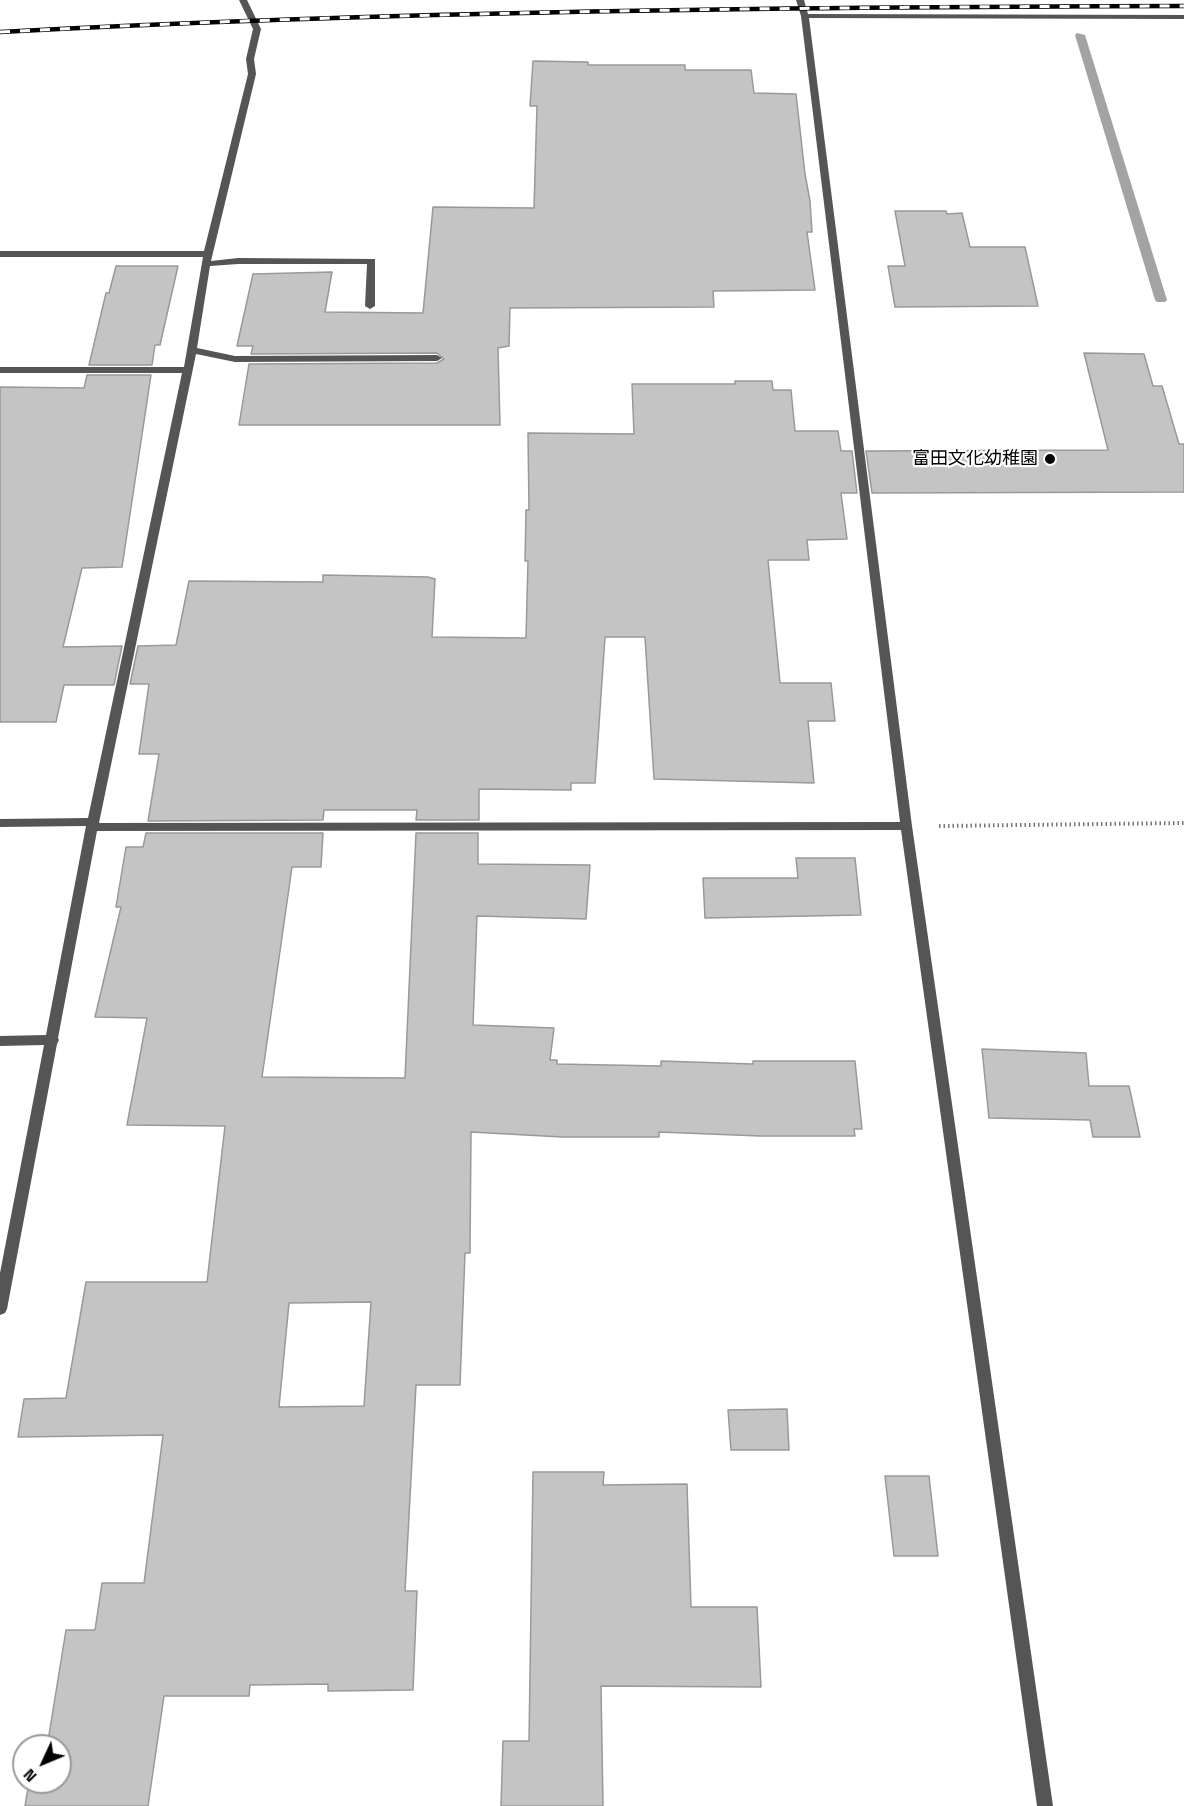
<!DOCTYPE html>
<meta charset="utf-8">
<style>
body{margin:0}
#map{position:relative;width:1184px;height:1806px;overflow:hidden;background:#fff;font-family:"Space Grotesk",sans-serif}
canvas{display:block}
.north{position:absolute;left:12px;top:1734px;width:60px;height:60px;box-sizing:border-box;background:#fff;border:2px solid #999;border-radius:50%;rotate:226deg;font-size:16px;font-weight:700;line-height:24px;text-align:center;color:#000}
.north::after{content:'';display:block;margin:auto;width:21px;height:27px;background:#000;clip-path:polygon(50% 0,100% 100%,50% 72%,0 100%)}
</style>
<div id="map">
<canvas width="1184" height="1806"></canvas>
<div class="north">N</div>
</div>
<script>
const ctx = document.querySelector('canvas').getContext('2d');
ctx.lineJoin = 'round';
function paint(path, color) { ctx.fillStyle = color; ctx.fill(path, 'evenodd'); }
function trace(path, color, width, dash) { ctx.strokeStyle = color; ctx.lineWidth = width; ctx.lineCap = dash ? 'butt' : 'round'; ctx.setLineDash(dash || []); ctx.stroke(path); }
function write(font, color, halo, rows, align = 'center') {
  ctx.font = font + ' "Space Grotesk","Noto Sans JP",sans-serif'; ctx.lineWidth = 4.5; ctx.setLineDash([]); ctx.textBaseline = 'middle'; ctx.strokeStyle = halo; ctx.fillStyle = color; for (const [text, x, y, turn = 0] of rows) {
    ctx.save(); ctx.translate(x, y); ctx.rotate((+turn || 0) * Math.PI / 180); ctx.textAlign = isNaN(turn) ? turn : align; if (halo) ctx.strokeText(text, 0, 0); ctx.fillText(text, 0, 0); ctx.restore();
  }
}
paint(new Path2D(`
 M1077 33 1085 35 1167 300 1165 302H1157L1155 300 1075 35Z`), '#a3a3a3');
const building = new Path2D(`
 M533 61 588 62V65H685V70H751L754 93 796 94 805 174 810 201 812 232H807L815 290 713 291 714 307 510 308 509 346 498 348 500 425H239L249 364 437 363 444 359 437 353 251 354 253 346H237L253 274 332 272 325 312 423 313 433 207 534 208 537 106H530Z
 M895 211H946L947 214 962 213 970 247H1025L1038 306 895 307 888 266H905Z
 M116 266H178L160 345H155L152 365H89L106 293H109Z
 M1084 353 1144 354 1153 386H1162L1179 444H1184V492L872 493 866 451 1108 450Z
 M87 375H151L122 567 82 568 63 647 122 646 114 685H64L56 722H0V387L84 388Z
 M735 381H772L773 390H791L795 431H838L841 451H852L857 493H841L847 539 807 540 809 560H768L780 683H831L835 721H808L814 783 654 779 645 637H605L595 783H571V790L479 789V820H416L417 810H324L323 820 148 821 159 754H139L149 684H130L138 646 176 645 189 581 323 582V575L428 577 435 579 432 637 526 638 528 561H525L526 510H529L528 433 634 434 632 384H735Z
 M146 833H323L321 867H292L262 1077 405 1078 416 833H478V864L590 865 586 919 477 916 473 1025 554 1028 550 1060H557V1064L661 1066V1061L753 1064V1061H855L862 1129H854L855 1136H760L659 1132V1137H562L471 1132 470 1253H465L460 1385H416L405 1591H417L413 1690 328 1691V1684L250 1685 249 1696H164L148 1806H25L29 1782H60V1746H36L37 1741H48L66 1630H95L102 1583H144L163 1435 18 1437 24 1399 66 1398 86 1282H207L225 1126 127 1125 147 1018 95 1017 121 907H116L126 847H143ZM371 1302 364 1406 279 1407 289 1303Z
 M796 858H855L861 915 705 918 703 878H798Z
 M982 1049 1086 1053 1089 1086H1129L1140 1137H1093L1090 1120 989 1118Z
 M787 1409 789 1450H731L728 1410Z
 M533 1472H604L603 1485 687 1484 691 1607H757L761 1687 601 1686 603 1806H501L503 1741H529Z
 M885 1476H929L938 1556H894Z`);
paint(building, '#c4c4c4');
trace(building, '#999', 1.5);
trace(new Path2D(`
 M939 826 1184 823`), '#777', 4, [1.5, 3]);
paint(new Path2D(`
 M239 0H247L261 29 254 59 256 74 211 261 238 258 375 259V306L370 309 365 306 367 264H238L210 266 197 348 235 356 437 355 442 358 437 361 235 362 196 354 99 823 900 822 801 16 796 0H804L808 14 1184 15V19L809 18 912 826 1053 1806H1037L901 830 97 831 58 1038 59 1040 57 1044 7 1309 5 1313 0 1315V1273L44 1045 0 1046V1036L46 1035 86 826 0 827V819L88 818 182 373H0V367H184L203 257H0V251H204L248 74 246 59 253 29Z`), '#555');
const rail = new Path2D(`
 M0 32C394 11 789 7 1184 6`);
trace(rail, '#000', 4.5);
trace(rail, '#fff', 3, [10]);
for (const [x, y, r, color] of [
 [1050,459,6,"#000"]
]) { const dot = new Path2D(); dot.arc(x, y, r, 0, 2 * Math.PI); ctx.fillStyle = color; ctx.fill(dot); trace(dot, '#fff', 2); }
write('18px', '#000', '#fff', [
 ["富田文化幼稚園",1038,459]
], 'right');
</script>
